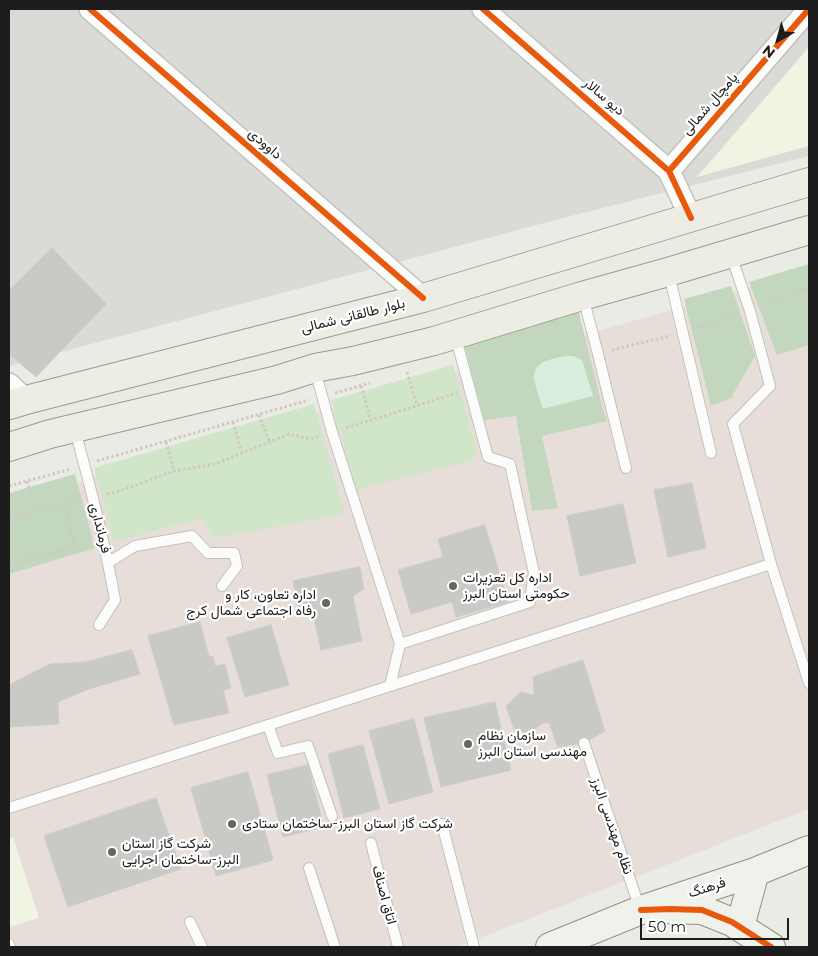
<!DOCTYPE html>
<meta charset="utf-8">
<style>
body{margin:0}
#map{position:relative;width:818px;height:956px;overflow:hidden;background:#ebebe6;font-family:Montserrat,sans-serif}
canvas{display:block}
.frame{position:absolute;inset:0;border:10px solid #1d1d1d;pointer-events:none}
.north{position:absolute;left:753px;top:15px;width:50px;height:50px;-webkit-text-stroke:4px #fff;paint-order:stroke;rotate:218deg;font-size:14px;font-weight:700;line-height:20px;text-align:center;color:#1d1d1d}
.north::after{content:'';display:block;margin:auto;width:18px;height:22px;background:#1d1d1d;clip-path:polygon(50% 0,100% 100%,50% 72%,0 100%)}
.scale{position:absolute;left:640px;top:918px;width:149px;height:22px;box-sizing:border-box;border:2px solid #1d1d1d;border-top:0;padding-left:6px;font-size:15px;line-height:18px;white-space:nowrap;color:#1d1d1d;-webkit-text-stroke:4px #fff;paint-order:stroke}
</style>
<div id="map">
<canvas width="818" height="956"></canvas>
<div class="frame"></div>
<div class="north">N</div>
<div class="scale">50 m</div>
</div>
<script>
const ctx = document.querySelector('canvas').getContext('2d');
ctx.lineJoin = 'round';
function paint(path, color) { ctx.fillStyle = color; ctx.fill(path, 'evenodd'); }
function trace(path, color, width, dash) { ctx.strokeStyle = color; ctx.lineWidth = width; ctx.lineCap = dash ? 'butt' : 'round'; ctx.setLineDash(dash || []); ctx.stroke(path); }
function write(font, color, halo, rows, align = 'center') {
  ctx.font = font + ' Montserrat,Vazirmatn,sans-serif'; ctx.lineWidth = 4.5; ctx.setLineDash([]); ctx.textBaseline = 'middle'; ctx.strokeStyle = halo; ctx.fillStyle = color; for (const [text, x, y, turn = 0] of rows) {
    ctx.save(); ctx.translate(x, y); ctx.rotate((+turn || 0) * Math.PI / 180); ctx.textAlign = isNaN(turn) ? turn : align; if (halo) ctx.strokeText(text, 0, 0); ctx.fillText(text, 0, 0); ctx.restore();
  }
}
paint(new Path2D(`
 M9 9H809V156L559 219 9 366Z`), '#dadad7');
paint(new Path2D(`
 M809 270V809L457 947H9V502Z`), '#e8ded9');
paint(new Path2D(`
 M809 47V146L697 177Z
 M13 837 39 918 9 927V839Z`), '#f0f4e2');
paint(new Path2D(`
 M453 365 478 453 472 461 365 487 357 492 331 400Z
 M314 404 345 514 254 531 212 538 202 518 114 542 94 468Z`), '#d1e6c8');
paint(new Path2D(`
 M809 264V345L777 355 749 282Z
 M731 286 755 356 731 398 711 406 684 299Z
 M577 305 602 406 607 421 542 436 558 508 532 511 516 416 484 420 463 340Z
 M75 474 95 548 9 574V493Z`), '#c2d7be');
paint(new Path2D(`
 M566 356H573L582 360 593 396 543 409C533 376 523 363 566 356Z`), '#d7efdc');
const building = new Path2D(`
 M52 248 106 304 36 377 9 354V291Z
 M692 483 706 548 668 557 654 490Z
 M623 504 636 563 580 576 567 516Z
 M485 525 508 602 456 617 452 602 411 614 398 570 443 557 438 539Z
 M360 567 364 589 353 596 362 641 321 650 312 609 299 612 293 581Z
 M200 622 209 657 213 656 215 666 225 664 231 688 223 690 229 713 174 725 148 636Z
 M271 625 289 685 245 697 227 638Z
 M132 650 140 674 89 689 58 702 59 724 9 727V685L50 664 85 662Z
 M583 660 605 731 584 743 558 747 549 723H542L530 734 514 729 506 706 521 692 534 695 533 677Z
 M495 702 511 770 441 787 424 718Z
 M414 719 433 792 389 804 369 731Z
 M363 745 380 809 344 818 328 754Z
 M308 765 324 827 283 837 267 775Z
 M248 772 273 860 216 876 191 788Z
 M156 798 181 869 68 907 44 836Z`);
paint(building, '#c9c9c6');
trace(building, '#cecdc8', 1);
const lane = new Path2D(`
 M731 255 750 311 770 386 733 424 771 564 809 683
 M669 274 711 453
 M583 297 598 354 626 468
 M315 370 332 432 400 644
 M75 430C90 486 105 542 115 600L99 625
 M109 562 135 546 192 536 208 553H234L237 566 222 586
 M390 686 400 644 530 602 534 573 510 464 488 457 455 335
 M268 725 278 753 308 746 332 816
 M584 743 640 909
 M9 808 771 564
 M442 824 474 947
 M371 843 398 947
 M309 868 335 947
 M190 922 202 947
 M9 944 10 947`);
const street = new Path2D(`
 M90 9 423 298
 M483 9 669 171 691 218
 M669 171 809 9
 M9 384 26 400`);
const secondary = new Path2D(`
 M662 909 702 910 732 922 771 947
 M742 919 755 872
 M550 947 641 910 755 872 809 850`);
const primary = new Path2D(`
 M9 405 26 400 423 298 809 182
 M9 447 50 434 277 380 315 368 353 361 434 341 582 296 668 272 809 230`);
trace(lane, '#c1c1be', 12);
trace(street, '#c1c1be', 24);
trace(secondary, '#8d9380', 30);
trace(primary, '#9e9c86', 30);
trace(new Path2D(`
 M763 306 809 288
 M697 328 736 316
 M612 350 669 336
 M407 372 417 406
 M361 386 371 420
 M335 393 370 383
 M259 415 269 441
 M233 422 242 453
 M346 428 457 393
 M166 442 174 471
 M97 461 309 400
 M27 481 35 510
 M9 486 71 469
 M107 494 117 492 174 471 215 464 289 434 310 439 319 436
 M9 518 78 500
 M9 565 75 546 65 502`), '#d0c8c4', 3, [2.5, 2.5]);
trace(lane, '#fcfcfb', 10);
trace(street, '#fcfcfb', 21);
trace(secondary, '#eff1eb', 28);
trace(primary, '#eeede5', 28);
trace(new Path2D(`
 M90 9 423 298
 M483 9 669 171 691 218
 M669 171 809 9
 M641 910 670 909 702 910 732 922 771 947`), '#e8590c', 6);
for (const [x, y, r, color] of [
 [453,586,5,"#656563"],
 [326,603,5,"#656563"],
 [468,744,5,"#656563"],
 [232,824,5,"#656563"],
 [112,852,5,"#656563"]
]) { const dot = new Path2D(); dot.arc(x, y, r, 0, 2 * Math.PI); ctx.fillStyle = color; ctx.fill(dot); trace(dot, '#fff', 2); }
write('14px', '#1d1d1d', '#fff', [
 ["دیو سالار",604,97,41],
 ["پامچال شمالی",710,104,-49],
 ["داوودی",265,144,41],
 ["بلوار طالقانی شمالی",353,316,-14],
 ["فرمانداری",100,528,76],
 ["نظام مهندسی البرز",612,826,71],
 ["فرهنگ",707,888,-18],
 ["اتاق اصناف",384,895,75]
]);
write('14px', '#1d1d1d', '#fff', [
 ["اداره کل تعزیرات",463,578],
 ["حکومتی استان البرز",463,594],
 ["اداره تعاون، کار و",316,595,"right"],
 ["رفاه اجتماعی شمال کرج",316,611,"right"],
 ["سازمان نظام",478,736],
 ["مهندسی استان البرز",478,752],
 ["شرکت گاز استان البرز-ساختمان ستادی",242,824],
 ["شرکت گاز استان",122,844],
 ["البرز-ساختمان اجرایی",122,860]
], 'left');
</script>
